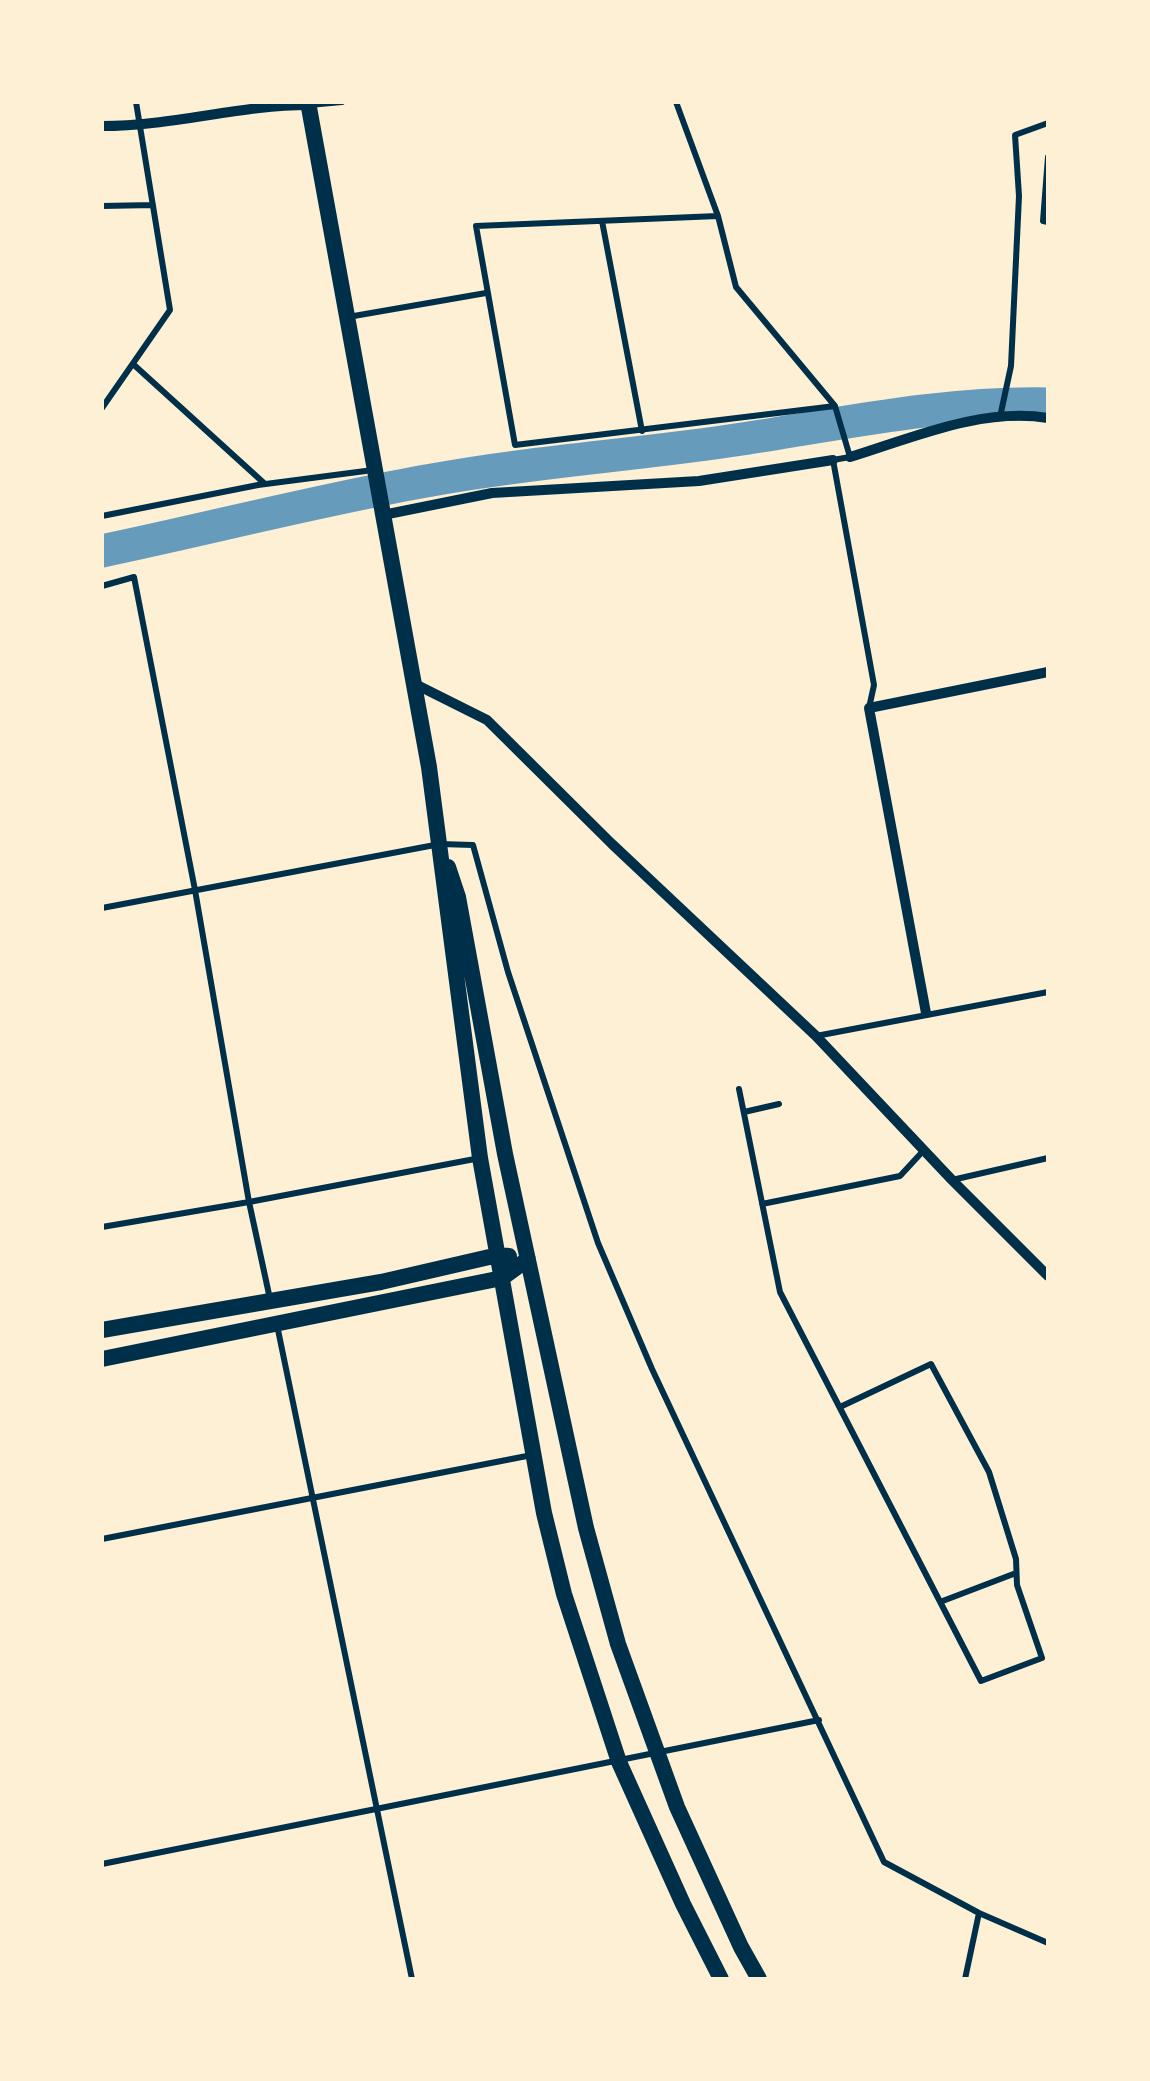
<!DOCTYPE html>
<style>
body{margin:0}
#map{position:relative;width:1150px;height:2081px;overflow:hidden;background:#fdf0d5;font-family:Karla,sans-serif}
canvas{display:block}
.frame{position:absolute;inset:0;border:104px solid #fdf0d5;pointer-events:none}
</style>
<div id="map">
<canvas width="1150" height="2081"></canvas>
<div class="frame"></div>
</div>
<script>
const ctx = document.querySelector('canvas').getContext('2d');
ctx.lineJoin = 'round';
function trace(path, color, width, dash) { ctx.strokeStyle = color; ctx.lineWidth = width; ctx.lineCap = dash ? 'butt' : 'round'; ctx.setLineDash(dash || []); ctx.stroke(path); }
trace(new Path2D(`
 M102 551C212 528 322 499 432 480 535 461 639 455 742 439 845 423 944 402 1048 404`), '#669bbc', 33);
trace(new Path2D(`
 M676 102 718 216 736 287 835 406 850 457 833 460 874 685 869 708
 M309 105 342 102
 M1048 157 1043 221 1048 222
 M102 206 153 205
 M718 216 476 226 515 445 835 406
 M602 221 642 431
 M348 317 486 293
 M133 364 265 484
 M102 408 170 310 136 102
 M1000 417 1011 366 1019 196 1015 135 1048 123
 M102 516 258 485 373 470
 M102 586 134 577 195 890 249 1202 480 1158
 M102 908 440 844 473 845 508 972 598 1243 652 1369 884 1862 979 1913 1048 1943
 M816 1036 1048 992
 M739 1089 780 1292 981 1681 1042 1658 1017 1585 1016 1559 989 1472 931 1364 840 1407
 M744 1112 779 1104
 M952 1180 1048 1158
 M762 1204 900 1176 924 1150
 M102 1227 249 1202 270 1299
 M277 1325 412 1979
 M102 1539 532 1455
 M940 1602 1016 1573
 M102 1864 819 1720
 M965 1979 979 1913`), '#003049', 6);
trace(new Path2D(`
 M102 126C173 126 239 105 309 105
 M850 457C912 438 982 407 1048 418
 M383 515 492 493 699 481 833 460
 M413 683 487 720 612 844 816 1036 952 1180 1048 1276
 M926 1013 869 708 1048 672`), '#003049', 10);
trace(new Path2D(`
 M308 102 429 767 480 1158 544 1513 564 1594 619 1762 683 1904 721 1979
 M448 867 458 897 505 1154 586 1528 618 1644 677 1807 741 1947 759 1979
 M102 1330 381 1282 498 1255 509 1256
 M102 1359 502 1278 528 1259`), '#003049', 16);
</script>
